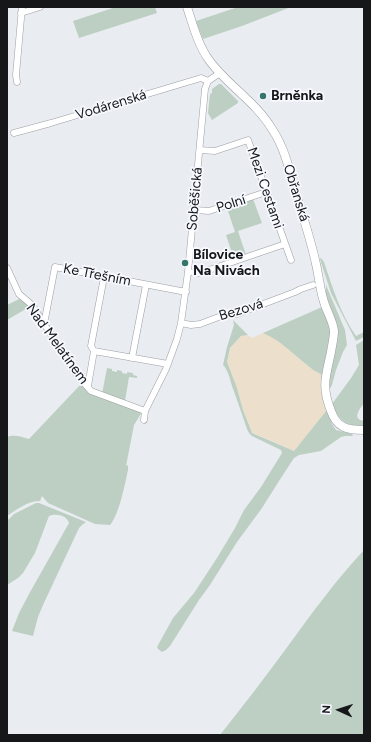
<!DOCTYPE html>
<meta charset="utf-8">
<style>
body{margin:0}
#map{position:relative;width:371px;height:742px;overflow:hidden;background:#e9ecf1;font-family:Figtree,sans-serif}
canvas{display:block}
.frame{position:absolute;inset:0;border:8px solid #161719;pointer-events:none}
.north{position:absolute;left:319px;top:690px;width:40px;height:40px;-webkit-text-stroke:3px #f6f9ff;paint-order:stroke;rotate:273deg;font-size:11px;font-weight:700;line-height:16px;text-align:center;color:#161719}
.north::after{content:'';display:block;margin:auto;width:14px;height:18px;background:#161719;clip-path:polygon(50% 0,100% 100%,50% 72%,0 100%)}
</style>
<div id="map">
<canvas width="371" height="742"></canvas>
<div class="frame"></div>
<div class="north">N</div>
</div>
<script>
const ctx = document.querySelector('canvas').getContext('2d');
ctx.lineJoin = 'round';
function paint(path, color) { ctx.fillStyle = color; ctx.fill(path, 'evenodd'); }
function trace(path, color, width, dash) { ctx.strokeStyle = color; ctx.lineWidth = width; ctx.lineCap = dash ? 'butt' : 'round'; ctx.setLineDash(dash || []); ctx.stroke(path); }
function write(font, color, halo, rows, align = 'center') {
  ctx.font = font + ' Figtree,sans-serif'; ctx.lineWidth = 3.5; ctx.setLineDash([]); ctx.textBaseline = 'middle'; ctx.strokeStyle = halo; ctx.fillStyle = color; for (const [text, x, y, turn = 0] of rows) {
    ctx.save(); ctx.translate(x, y); ctx.rotate((+turn || 0) * Math.PI / 180); ctx.textAlign = isNaN(turn) ? turn : align; if (halo) ctx.strokeText(text, 0, 0); ctx.fillText(text, 0, 0); ctx.restore();
  }
}
paint(new Path2D(`
 M263 333 272 337 284 345 308 366 322 375 321 385 326 412 294 451 251 432 243 410 239 395 227 362 230 348 241 336 248 335 252 338Z`), '#ece0cc');
paint(new Path2D(`
 M116 7H155L157 13 79 38 73 21Z
 M238 7H291L242 26 203 39 196 21Z
 M219 84H221L238 101V103L212 120 208 113 210 94 212 93V89Z
 M253 199 262 223 238 231 246 255 234 259 226 235 235 232 227 208Z
 M321 258 324 262C332 286 341 315 356 336L364 332V337L356 341 331 293 320 259Z
 M326 285 345 330 347 345 343 352 336 370 332 385 329 390 328 379 337 341 326 297Z
 M21 298 31 306 7 320V305Z
 M322 307 331 330 322 375C317 372 311 369 307 365 292 353 280 340 263 333Z
 M233 320 248 335 241 336 230 348 227 362 237 388 243 410 252 433 294 451 327 410 332 424 336 430 352 434 353 436H345L341 437 321 451 299 455 294 458 279 481 262 508 237 542 210 585 199 600 170 646 166 650 162 652 158 649 157 647 173 618 194 593 217 558 235 528 244 510 261 487 282 453 281 450 252 436 249 433 247 429C242 414 237 400 232 386 230 379 228 370 223 365L227 347 234 325Z
 M364 340V403C359 410 352 419 364 421V426C356 426 345 425 340 418 336 414 334 408 332 404L351 378 359 365 356 345Z
 M107 368 112 369V371L117 372V370L122 371V373L127 374V372L133 373V375L137 376V378L129 377 125 401 102 394Z
 M82 383 91 392 142 412 134 425 126 466 128 465V470C125 484 119 515 110 525L95 524 48 503 42 496 40 501C29 500 16 510 7 516V437C14 434 22 437 29 439Z
 M36 503H39L86 522 82 525 79 528 43 605 38 617 33 636 12 631 19 613 29 594 69 523C67 515 56 513 49 516L35 553 23 573 18 578 7 585V521L14 514Z
 M364 550V735H220C243 706 266 676 288 646 312 613 336 580 364 550Z`), '#bdcfc2');
const minor = new Path2D(`
 M21 13 40 7
 M17 82 16 75 22 7
 M14 133 51 123 201 78 208 81
 M200 150 215 151 248 140 291 260
 M195 210 209 211 266 192
 M7 268 19 294 32 305 77 375 91 391 145 411
 M188 272 200 273 206 271 285 244
 M45 319 55 267 186 292
 M181 323 191 325 200 324 224 315 237 314 295 292 301 289 313 285
 M94 351 168 364
 M132 358 146 285
 M88 386 94 351 91 346 104 277
 M144 420 145 411 166 369 177 339 181 323 188 272 205 89 208 81 220 73`);
const major = new Path2D(`
 M187 7C193 25 198 45 209 60 227 85 256 102 272 129 285 148 290 172 296 194 303 217 311 240 316 264 319 277 320 290 324 302 327 312 333 321 334 331 334 338 332 345 331 352 326 376 321 386 331 411 337 428 347 430 364 430`);
trace(minor, '#9c9ea4', 7);
trace(major, '#9c9ea4', 9);
trace(minor, '#fff', 6);
trace(major, '#fff', 8);
for (const [x, y, r, color] of [
 [263,96,4,"#34776a"],
 [185,263,4,"#34776a"]
]) { const dot = new Path2D(); dot.arc(x, y, r, 0, 2 * Math.PI); ctx.fillStyle = color; ctx.fill(dot); trace(dot, '#f6f9ff', 1.5); }
write('bold 14px', '#161719', '#f6f9ff', [
 ["Brněnka",271,96],
 ["Bílovice",193,255],
 ["Na Nivách",193,271]
], 'left');
write('14px', '#161719', '#f6f9ff', [
 ["Vodárenská",111,105,-17],
 ["Mezi Cestami",265,188,71],
 ["Obřanská",296,193,73],
 ["Soběšická",195,199,-85],
 ["Polní",231,204,-18],
 ["Ke Třešním",97,275,11],
 ["Bezová",241,310,-17],
 ["Nad Melatínem",57,344,54]
]);
</script>
